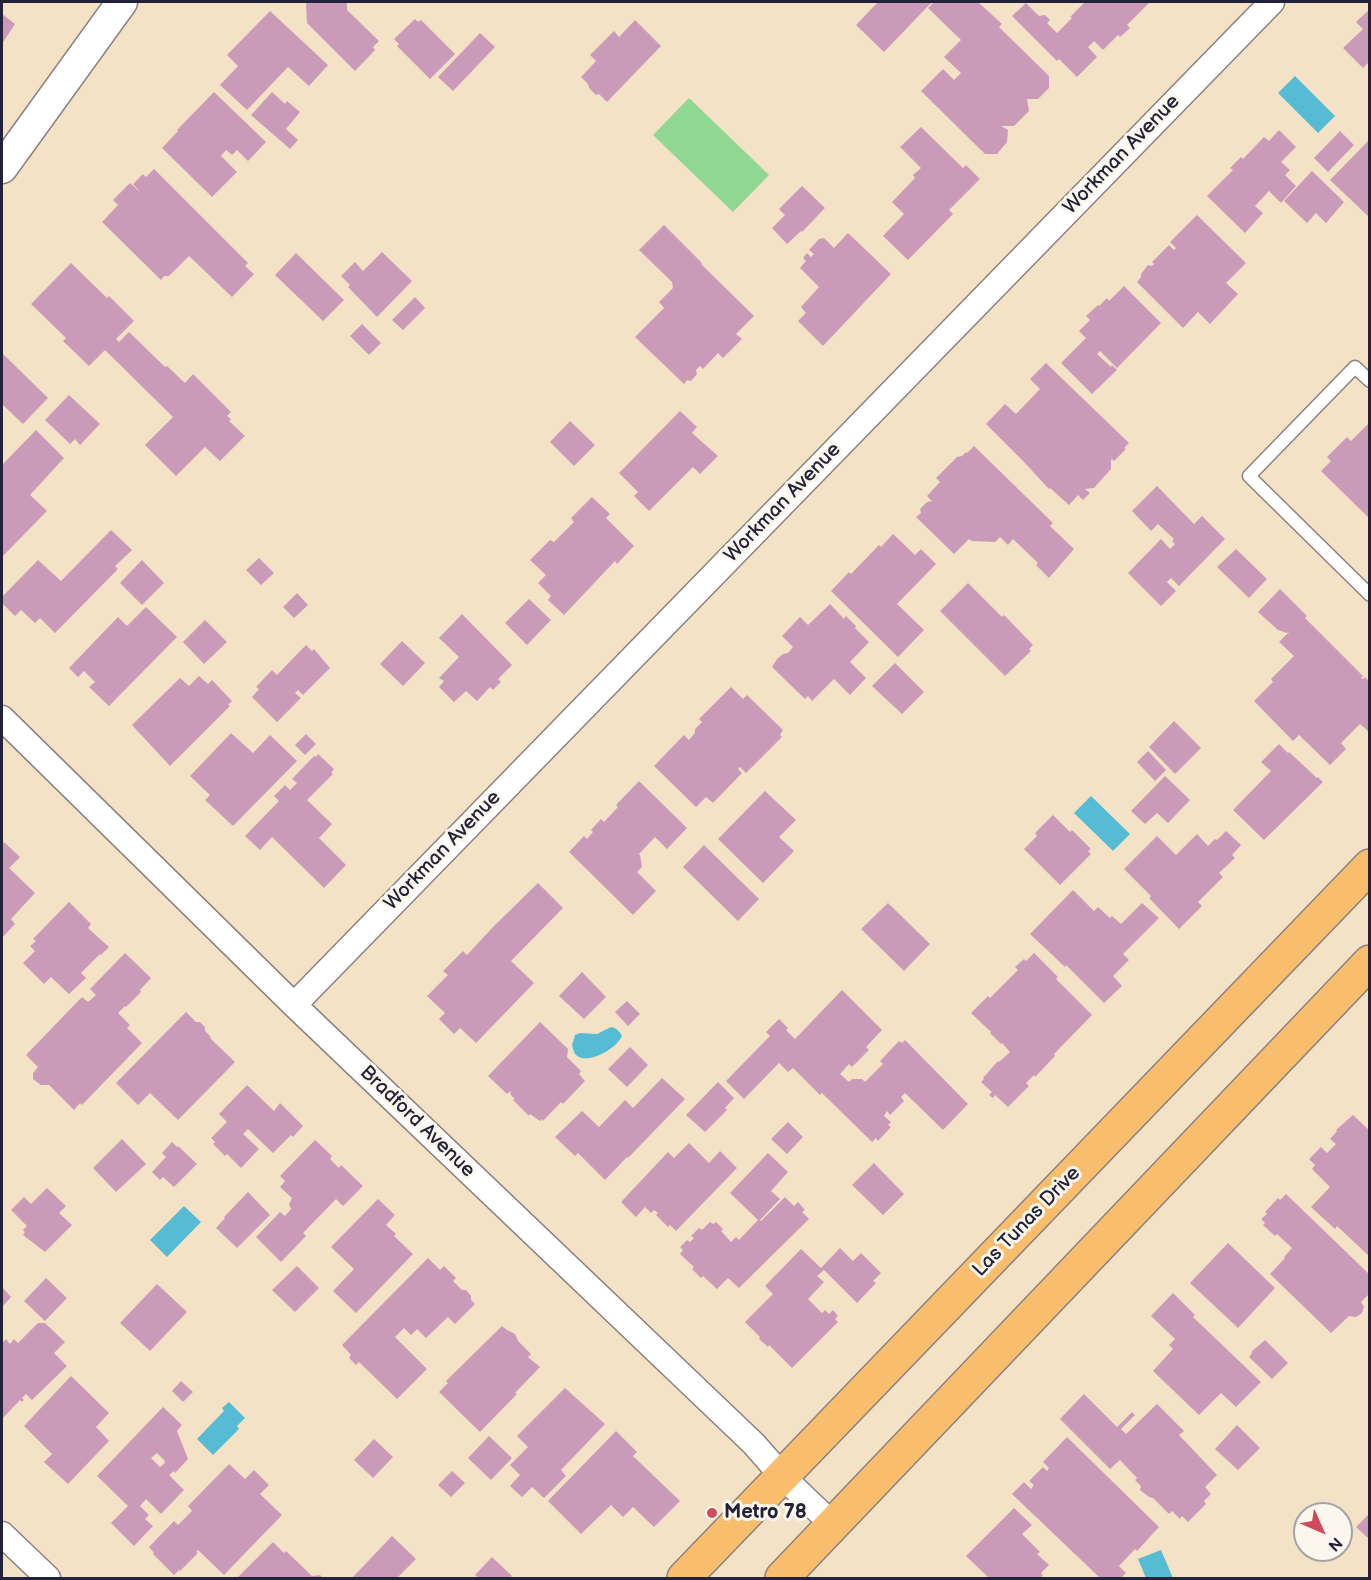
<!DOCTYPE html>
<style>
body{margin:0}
#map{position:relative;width:1371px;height:1580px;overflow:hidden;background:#f4e2c7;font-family:"Balsamiq Sans",sans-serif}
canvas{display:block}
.frame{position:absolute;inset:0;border:3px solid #22223b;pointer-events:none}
.north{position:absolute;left:1293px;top:1502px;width:60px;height:60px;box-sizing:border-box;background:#fbf7ec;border:2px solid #a4a2a5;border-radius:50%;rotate:135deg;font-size:16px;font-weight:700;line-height:24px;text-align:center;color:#22223b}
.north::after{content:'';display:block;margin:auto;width:21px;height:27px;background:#d1495b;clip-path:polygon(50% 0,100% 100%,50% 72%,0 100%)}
</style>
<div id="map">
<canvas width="1371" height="1580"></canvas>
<div class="frame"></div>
<div class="north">N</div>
</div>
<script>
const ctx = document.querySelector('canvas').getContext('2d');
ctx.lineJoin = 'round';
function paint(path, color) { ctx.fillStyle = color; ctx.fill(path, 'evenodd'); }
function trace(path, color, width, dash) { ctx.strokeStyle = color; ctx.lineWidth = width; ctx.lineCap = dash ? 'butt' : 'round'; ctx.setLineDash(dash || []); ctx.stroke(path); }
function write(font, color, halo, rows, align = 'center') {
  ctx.font = font + ' "Balsamiq Sans",sans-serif'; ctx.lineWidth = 6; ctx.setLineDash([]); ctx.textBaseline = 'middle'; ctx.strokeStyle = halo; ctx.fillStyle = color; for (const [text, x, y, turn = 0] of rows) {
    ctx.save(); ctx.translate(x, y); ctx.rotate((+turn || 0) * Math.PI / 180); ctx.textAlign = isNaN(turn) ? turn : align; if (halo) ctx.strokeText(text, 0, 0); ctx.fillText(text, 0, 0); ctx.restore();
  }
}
paint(new Path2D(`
 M689 98 769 175 733 212 653 135Z`), '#8fd793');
paint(new Path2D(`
 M1295 76 1335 116 1318 133 1278 93Z
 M1091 796 1130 834 1113 851 1074 813Z
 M611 1027C617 1028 620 1032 622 1036 617 1048 591 1063 579 1057 574 1055 573 1049 572 1045L575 1035 580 1033 597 1034Z
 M184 1206 201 1222 167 1257 150 1240Z
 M229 1402 245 1418 237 1426 239 1429 213 1455 197 1439 224 1411 222 1408Z
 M1161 1550 1173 1578H1146L1138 1559Z`), '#56bcd4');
paint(new Path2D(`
 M306 2H347V10L379 41 373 47 375 50 355 71 307 23Z
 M878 2H932L884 52 856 25Z
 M934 2H978L1002 24 999 27 1049 76V88L1038 99H1027L1029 111 1014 126H1001L1008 130 1007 142 997 154H985L921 91 943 69 954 80 961 73 944 57 961 40 928 8Z
 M1085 2H1150L1127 25 1130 28 1120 37 1118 35 1103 50 1094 41 1088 47 1097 57 1077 77 1059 59 1057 61 1012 16 1026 3 1039 16 1045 15 1050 20 1047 23 1057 33 1072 18 1070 17Z
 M1370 9V61L1363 68 1343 48 1363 29 1356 22Z
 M270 11 328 65 309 86 288 67 247 110 220 85 238 66 227 55Z
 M2 14 15 24 2 44Z
 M415 19 418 22 421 20 455 54 430 79 397 46 399 44 394 39Z
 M635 20 661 46 607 102 599 94 596 95 589 88 588 84 581 77 596 61 590 55 614 31 619 37Z
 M480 33 495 47 453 91 438 77Z
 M214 92 266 142 248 161 237 150 232 155 226 150 221 156 237 172 212 197 162 148 178 131 177 130Z
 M272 92 285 104 287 101 300 112 286 129 298 140 290 149 251 115Z
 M921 127 963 168 966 165 980 179 949 210 953 214 908 260 883 236 904 214 892 202 915 178 913 175 921 168 900 147Z
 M1279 130 1296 147 1281 162 1290 170 1285 175 1296 186 1281 203 1269 191 1255 206 1263 213 1245 233 1207 196 1233 170 1230 168 1241 157 1243 159 1264 137 1269 141Z
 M1340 131 1354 145 1328 172 1314 158Z
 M1370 139V218L1330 180Z
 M154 169 248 263 245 266 254 274 232 297 189 256 169 276H164L161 280 102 222 118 205 113 200 130 183 141 193 133 184 143 174 146 177Z
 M1312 171 1344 202 1326 223 1316 213 1307 223 1284 201Z
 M802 186 825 208 802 232 801 231 787 244 772 228 785 215 779 209Z
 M1197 215 1246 263 1226 283 1238 294 1210 324 1198 312 1183 328 1137 282 1141 277V274L1148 265 1152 266 1154 264 1152 262 1169 245 1174 250 1176 248 1170 242Z
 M664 225 702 263 701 264 754 316 736 334 742 339 723 358 718 353 703 369 700 366 696 370 697 374 691 381 687 380 684 384 635 337 664 308 659 302 673 288 672 282 639 250Z
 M848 233 891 274 823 346 798 321 806 313 801 307 819 287 800 268 806 261 803 258 807 253 811 257 814 254 809 250 819 239 824 238 834 248Z
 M382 252 412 281 377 317 348 287 350 285 341 276 355 262 363 271Z
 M296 253 344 300 323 321 275 275Z
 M71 263 107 298 109 296 134 321 116 339 119 342 129 332 165 367 167 366 185 383 193 374 231 412 227 416 231 419 229 421 245 436 220 461 205 447 176 476 145 445 173 417 105 350 89 366 63 341 66 338 31 304Z
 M1124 286 1161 323 1117 368 1100 351 1097 354 1111 367 1112 365 1117 370 1092 394 1061 363 1086 338 1079 331 1090 320 1086 316 1098 305 1099 306 1107 298 1109 301Z
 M415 297 425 308 403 330 392 320Z
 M362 324 381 343 369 355 350 336Z
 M2 353 48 398 23 424 2 404Z
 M1046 363 1129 443 1124 448 1126 449 1114 461 1112 459 1111 460V469L1094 488 1085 489 1090 493 1083 500 1078 495 1069 505 1050 488 1049 489 1023 461 986 424 1005 404 1016 414 1040 389 1030 379Z
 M69 395 100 424 80 445 75 439 70 444 45 420Z
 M680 411 697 427 692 433 718 456 700 474 693 467 649 511 634 496 638 492 619 473Z
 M570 421 595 445 574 466 550 442Z
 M1370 422V519L1321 471 1331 461 1327 457 1347 437 1351 441Z
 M36 430 64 458 30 495 47 511 2 557V465Z
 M974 446 1053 523 1050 526 1074 549 1049 578 1036 565 1038 563 1013 539 1008 545 1000 537 995 542 972 541 969 539 954 554 916 517 921 513 920 509 927 502 932 501 927 496 940 482 936 478 957 457 962 456 966 452 967 453Z
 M1157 486 1194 524 1202 516 1225 539 1179 586 1171 578 1167 582 1176 591 1161 606 1128 573 1161 539 1170 549 1175 544 1172 541 1174 539 1158 524 1151 531 1132 511Z
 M592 497 610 514 606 518 634 546 617 564 615 561 564 615 548 600 551 596 538 583 546 575 530 560 550 540 554 542 574 522 571 518Z
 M111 530 132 550 115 566 118 569 55 633 40 618 35 623 21 610 15 616 2 603V597L38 560 61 581Z
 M893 534 915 555 921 549 936 564 897 604 924 630 898 657 831 591 849 572 851 574 879 545 881 547Z
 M1236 549 1267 579 1249 598 1217 567Z
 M259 558 274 573 261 585 246 570Z
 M142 560 164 583 142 605 120 583Z
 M968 583 1002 617 1004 615 1033 645 1029 649 1031 651 1005 676 940 611Z
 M1280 589 1307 616 1305 618 1363 676 1361 678 1363 679 1365 677 1370 682V733L1360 724 1341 743 1346 749 1330 765 1299 735 1293 741 1254 701 1273 682 1271 679 1294 656 1279 642 1290 631 1287 633 1278 630 1258 612Z
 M297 593 308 605 294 618 283 607Z
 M529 599 551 620 527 645 505 623Z
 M830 604 844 619 846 616 856 626 855 628 869 642 850 662 866 678 850 695 834 679 812 701 808 696 805 699 772 667 777 659 783 654 788 653 793 647 782 636 800 617 808 625Z
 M146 607 177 637 109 706 89 687 95 682 84 671 78 677 69 668 118 617 127 626Z
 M462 614 512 665 498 679 501 682 493 690 490 687 477 701 466 691 454 702 439 687 444 681 439 678 459 657 439 638Z
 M205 620 227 642 204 664 183 642Z
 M402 641 425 663 403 686 380 664Z
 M306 645 312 651 314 649 330 668 303 695 298 690 295 693 301 698 277 722 252 697 259 689 256 687 272 670 277 675Z
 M895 663 924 692 902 714 872 686Z
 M199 676 208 684 212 680 232 701 228 705 230 706 170 766 132 725 180 678 189 686Z
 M731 687 743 699 747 695 783 730 780 735 782 737 746 773 740 767 738 769 742 773 713 803 706 797 696 807 654 766 684 735 689 740 695 733V729L702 722 699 719Z
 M1174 721 1201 748 1175 774 1149 747Z
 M231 733 253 753 270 735 297 761 233 826 205 800 210 795 190 776Z
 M306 734 316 744 305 755 295 745Z
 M1279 744 1288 753 1289 752 1317 778 1318 777 1323 782 1264 840 1233 810 1271 771 1261 762Z
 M1148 751 1166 770 1155 781 1137 762Z
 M318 754 334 769 331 773 333 774 307 800 332 824 319 838 346 865 324 888 272 837 260 850 245 836 279 801 274 796 285 785 290 790 297 783 292 779 314 756 316 757Z
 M1165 776 1190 800 1168 823 1157 813 1145 824 1131 811Z
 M639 781 687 828 667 849 655 837 639 854 640 855 642 867 637 872 656 891 633 915 569 852 584 836 587 839 593 832 591 830 601 819 604 822 618 807 616 805Z
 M765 791 796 820 779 837 794 851 763 883 718 839Z
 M1053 815 1070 832 1072 830 1091 849 1088 851 1091 854 1060 885 1024 849 1037 836 1035 833Z
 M1226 831 1241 845 1232 855 1235 858 1219 873 1223 877 1198 902 1202 906 1179 929 1149 898 1151 896 1124 869 1157 836 1176 855 1197 834 1208 846 1215 839 1217 840Z
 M4 842 20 857 9 868 35 893 11 919 15 924 2 938V845Z
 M704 845 759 899 738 921 683 867Z
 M538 883 563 908 511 961 534 983 476 1043 460 1028 454 1034 439 1019 445 1013 427 996 448 975 443 971 463 951 467 955 493 927Z
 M1073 890 1094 911 1098 907 1110 918 1112 916 1121 924 1142 903 1159 918 1123 954 1129 960 1113 976 1122 986 1104 1003 1066 965 1065 967 1030 934Z
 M69 902 91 924 88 928 109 947 101 955 100 954 81 973 86 978 69 994 51 977 44 984 23 963 35 951 30 946 36 941 33 939Z
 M888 903 930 944 904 971 861 929Z
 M125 953 151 978 140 990 141 992 126 1007 125 1006 118 1013 130 1025 127 1028 142 1043 82 1105 80 1103 74 1110 49 1085H41L33 1079V1073L38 1067 26 1055 82 997 88 1002 96 995 90 989Z
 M1034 953 1058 977 1056 979 1092 1015 1054 1054 1055 1056 1035 1077 1034 1075 1026 1083 1029 1086 1008 1107 995 1095 993 1098 989 1095 992 1092 981 1082 984 1079 983 1078 998 1061 999 1062 1010 1052 1002 1043 1001 1044 990 1033 991 1032 971 1013 988 996 990 998 1018 970 1015 967 1024 959 1026 961Z
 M582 972 606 997 584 1019 559 996Z
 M842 990 882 1030 866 1047 869 1050 852 1067 849 1064 840 1074 849 1082 852 1079H862L865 1082 883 1064 880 1061 899 1041 902 1043 905 1040 968 1104 943 1130 905 1093 901 1097 904 1101 890 1115 887 1111 884 1116 891 1122 888 1125 891 1127 878 1141 876 1138 872 1142 822 1093 820 1095 793 1068 788 1072 779 1063 744 1099 726 1081 770 1036 766 1032 779 1019 788 1028 786 1030 795 1039Z
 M627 1001 640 1014 628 1026 615 1012Z
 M186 1012 196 1022H200L205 1027V1031L211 1037 210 1038 235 1062 178 1120 150 1093 138 1105 116 1083Z
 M540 1022 568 1049 567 1057 581 1071 579 1074 585 1081 563 1104 561 1102 543 1121 542 1119 540 1121 530 1114 529 1116 513 1100 515 1099 510 1094 511 1093 510 1091 507 1094 488 1076Z
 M630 1047 648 1065 627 1087 608 1069Z
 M662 1078 685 1099 628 1158 627 1157 605 1180 578 1153 575 1156 555 1137 582 1111 599 1127 625 1100 633 1108Z
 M718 1082 734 1098 725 1108 727 1110 705 1132 686 1115Z
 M247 1085 274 1111 280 1103 303 1126 293 1137 291 1135 273 1153 248 1129 243 1134 259 1149 241 1168 227 1154 225 1156 213 1144 215 1142 211 1138 227 1122 219 1114Z
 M1353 1115 1370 1131V1257L1337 1226 1335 1229 1311 1207 1330 1187 1312 1169 1315 1165 1309 1159 1321 1147 1327 1153 1336 1144 1330 1139 1337 1131 1336 1130Z
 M788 1122 803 1137 787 1154 771 1139Z
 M122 1139 146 1164 116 1192 93 1168Z
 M315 1140 332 1156 330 1159 339 1168 341 1165 363 1186 343 1206 336 1199 303 1233 306 1236 281 1262 256 1237 280 1212 285 1216 291 1209 289 1204 292 1198 280 1187 285 1181 280 1176Z
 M172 1142 177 1147 178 1146 197 1164 174 1187 163 1177 160 1180 152 1172 166 1157 162 1153Z
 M689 1143 709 1163 720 1151 737 1168 676 1231 670 1225 668 1227 656 1215 658 1213 654 1210 651 1213 645 1207 636 1217 621 1202 668 1152 674 1158Z
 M768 1153 788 1172 771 1191 780 1199 760 1220 761 1221 785 1197 794 1206 798 1202 805 1210 802 1212 809 1219 739 1288 728 1278 717 1289 703 1276 701 1278 692 1269 694 1267 680 1254 683 1250 680 1247 687 1240 690 1242 694 1238 691 1236 699 1228 702 1230 710 1222 713 1224 716 1222 723 1229 721 1231 731 1242 736 1237 739 1240 758 1220 730 1193Z
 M874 1163 904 1194 883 1215 852 1185Z
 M47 1188 66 1206 59 1213 72 1225 45 1252 23 1235 25 1232 23 1230 27 1226 11 1210 24 1197 31 1204Z
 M248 1192 270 1215 237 1248 216 1228 225 1218 224 1217Z
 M1286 1194 1370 1275V1293L1361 1302 1364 1307 1362 1313 1356 1317 1349 1316 1331 1333 1270 1274 1285 1258 1284 1257 1292 1248 1277 1234 1275 1236 1263 1225 1265 1223 1261 1219 1267 1214 1265 1212 1278 1198 1280 1200Z
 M378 1199 395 1215 386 1225 396 1234 394 1236 413 1254 356 1313 333 1291 354 1269 331 1247Z
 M1228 1243 1275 1288 1238 1328 1190 1283Z
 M840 1248 853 1261 861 1253 881 1273 873 1281 876 1283 857 1303 824 1270 817 1276 824 1282 808 1299 822 1313 825 1310 829 1314 833 1310 838 1316 835 1319 838 1322 792 1368 769 1345 768 1347 759 1339 760 1337 745 1322 773 1294 765 1286 801 1249 821 1268Z
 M428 1258 440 1270 444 1266 456 1278 453 1281 462 1290H466L471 1296V1300L475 1304 455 1324 448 1317 426 1338 417 1329 411 1335 404 1328 395 1337 427 1369 397 1399 359 1362 356 1365 349 1358 351 1355 342 1345Z
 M297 1266 319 1288 295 1312 272 1290Z
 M46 1278 67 1298 45 1321 24 1301Z
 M157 1284 187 1312 150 1351 120 1323Z
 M2 1287 11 1297 2 1307Z
 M1173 1293 1195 1315 1193 1317 1261 1382 1236 1407 1221 1393 1199 1415 1153 1371 1173 1349 1169 1345 1175 1339 1151 1316Z
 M38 1323H45L65 1342 54 1353 67 1366 32 1400 26 1394 22 1398 24 1400 22 1402 20 1400 2 1419V1343L6 1339 10 1344 14 1339 18 1343Z
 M502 1326 507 1330 515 1334 518 1341 531 1354 528 1357 540 1367 515 1393 517 1394 480 1432 439 1392 448 1383 446 1381Z
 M1265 1340 1288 1363 1272 1379 1249 1357 1252 1353 1251 1352Z
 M71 1376 109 1413 96 1427 109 1441 68 1484 44 1462 52 1454 24 1426Z
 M181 1381 193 1392 183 1402 172 1391Z
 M565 1388 605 1424 561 1470 566 1476 544 1498 532 1487 522 1497 510 1486 520 1475 510 1465 528 1447 517 1436Z
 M1084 1394 1117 1427 1132 1412 1135 1415 1121 1429 1126 1434 1157 1404 1184 1431 1179 1435 1217 1475 1205 1487 1211 1494 1204 1501 1206 1504 1188 1522 1182 1516 1180 1519 1172 1511 1169 1514 1153 1498 1149 1497 1140 1490 1141 1486 1135 1480 1137 1478 1120 1460 1110 1469 1060 1419Z
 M163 1407 182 1425 177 1431 188 1459 175 1473 174 1471 169 1475 184 1490 161 1514 146 1499 140 1506 149 1515 145 1519 153 1526 134 1546 111 1523 128 1506 97 1476ZM157 1453 165 1461 164 1462 165 1463 160 1467 151 1458Z
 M1237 1425 1260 1448 1238 1470 1215 1449Z
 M616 1431 637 1452 633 1456 680 1501 654 1527 633 1507 623 1517 611 1505 581 1534 548 1501Z
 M489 1436 512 1458 491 1480 468 1458Z
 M1067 1437 1159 1527 1137 1551 1135 1549 1119 1566 1126 1573 1121 1578H1100L1012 1494 1024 1482 1031 1489 1034 1485 1029 1481 1043 1467 1047 1471 1049 1468 1043 1462Z
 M374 1439 393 1457 373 1478 354 1460Z
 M229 1464 245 1479 254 1470 269 1485 260 1494 282 1515 224 1575 198 1550 196 1552 198 1553 180 1571 179 1570 174 1575 153 1554 154 1553 149 1547 174 1521 178 1525 192 1511 188 1506Z
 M452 1471 465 1483 451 1497 438 1485Z
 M1014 1508 1032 1525 1022 1534 1040 1552 1037 1554 1049 1565 1041 1573 1043 1575 1040 1578H989L966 1556Z
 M1370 1513V1540L1356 1527Z
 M392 1536 416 1559 397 1578H352Z
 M273 1542 284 1553 286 1551 312 1576 320 1575 323 1578H237Z
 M492 1557 512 1576 509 1578H479L475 1575Z`), '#ca9bb9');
const service = new Path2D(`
 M1370 381 1355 367 1249 476 1370 595`);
const minor = new Path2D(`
 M2 718 294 1005 754 1444 782 1476 833 1525
 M294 1005 1272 2
 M2 1534 48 1578`);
const tertiary = new Path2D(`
 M2 168 122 2`);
const primary = new Path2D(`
 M684 1578 1370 866
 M782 1578 1370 962`);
trace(service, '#8b8281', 15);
trace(minor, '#8b8281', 27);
trace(tertiary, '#8b8281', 33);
trace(primary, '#8b8281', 36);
trace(service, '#fff', 12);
trace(minor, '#fff', 24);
trace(tertiary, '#fff', 30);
trace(primary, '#f9be6d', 33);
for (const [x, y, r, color] of [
 [712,1513,6,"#d1495b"]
]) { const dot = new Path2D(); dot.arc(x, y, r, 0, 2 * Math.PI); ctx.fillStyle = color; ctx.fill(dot); trace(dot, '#fbf7ec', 2); }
write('20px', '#22223b', '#fbf7ec', [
 ["Workman Avenue",1122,155,-46],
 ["Workman Avenue",783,503,-46],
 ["Workman Avenue",443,851,-46],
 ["Bradford Avenue",417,1122,44],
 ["Las Tunas Drive",1027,1222,-46]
]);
write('bold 20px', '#22223b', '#fbf7ec', [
 ["Metro 78",724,1513]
], 'left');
</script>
